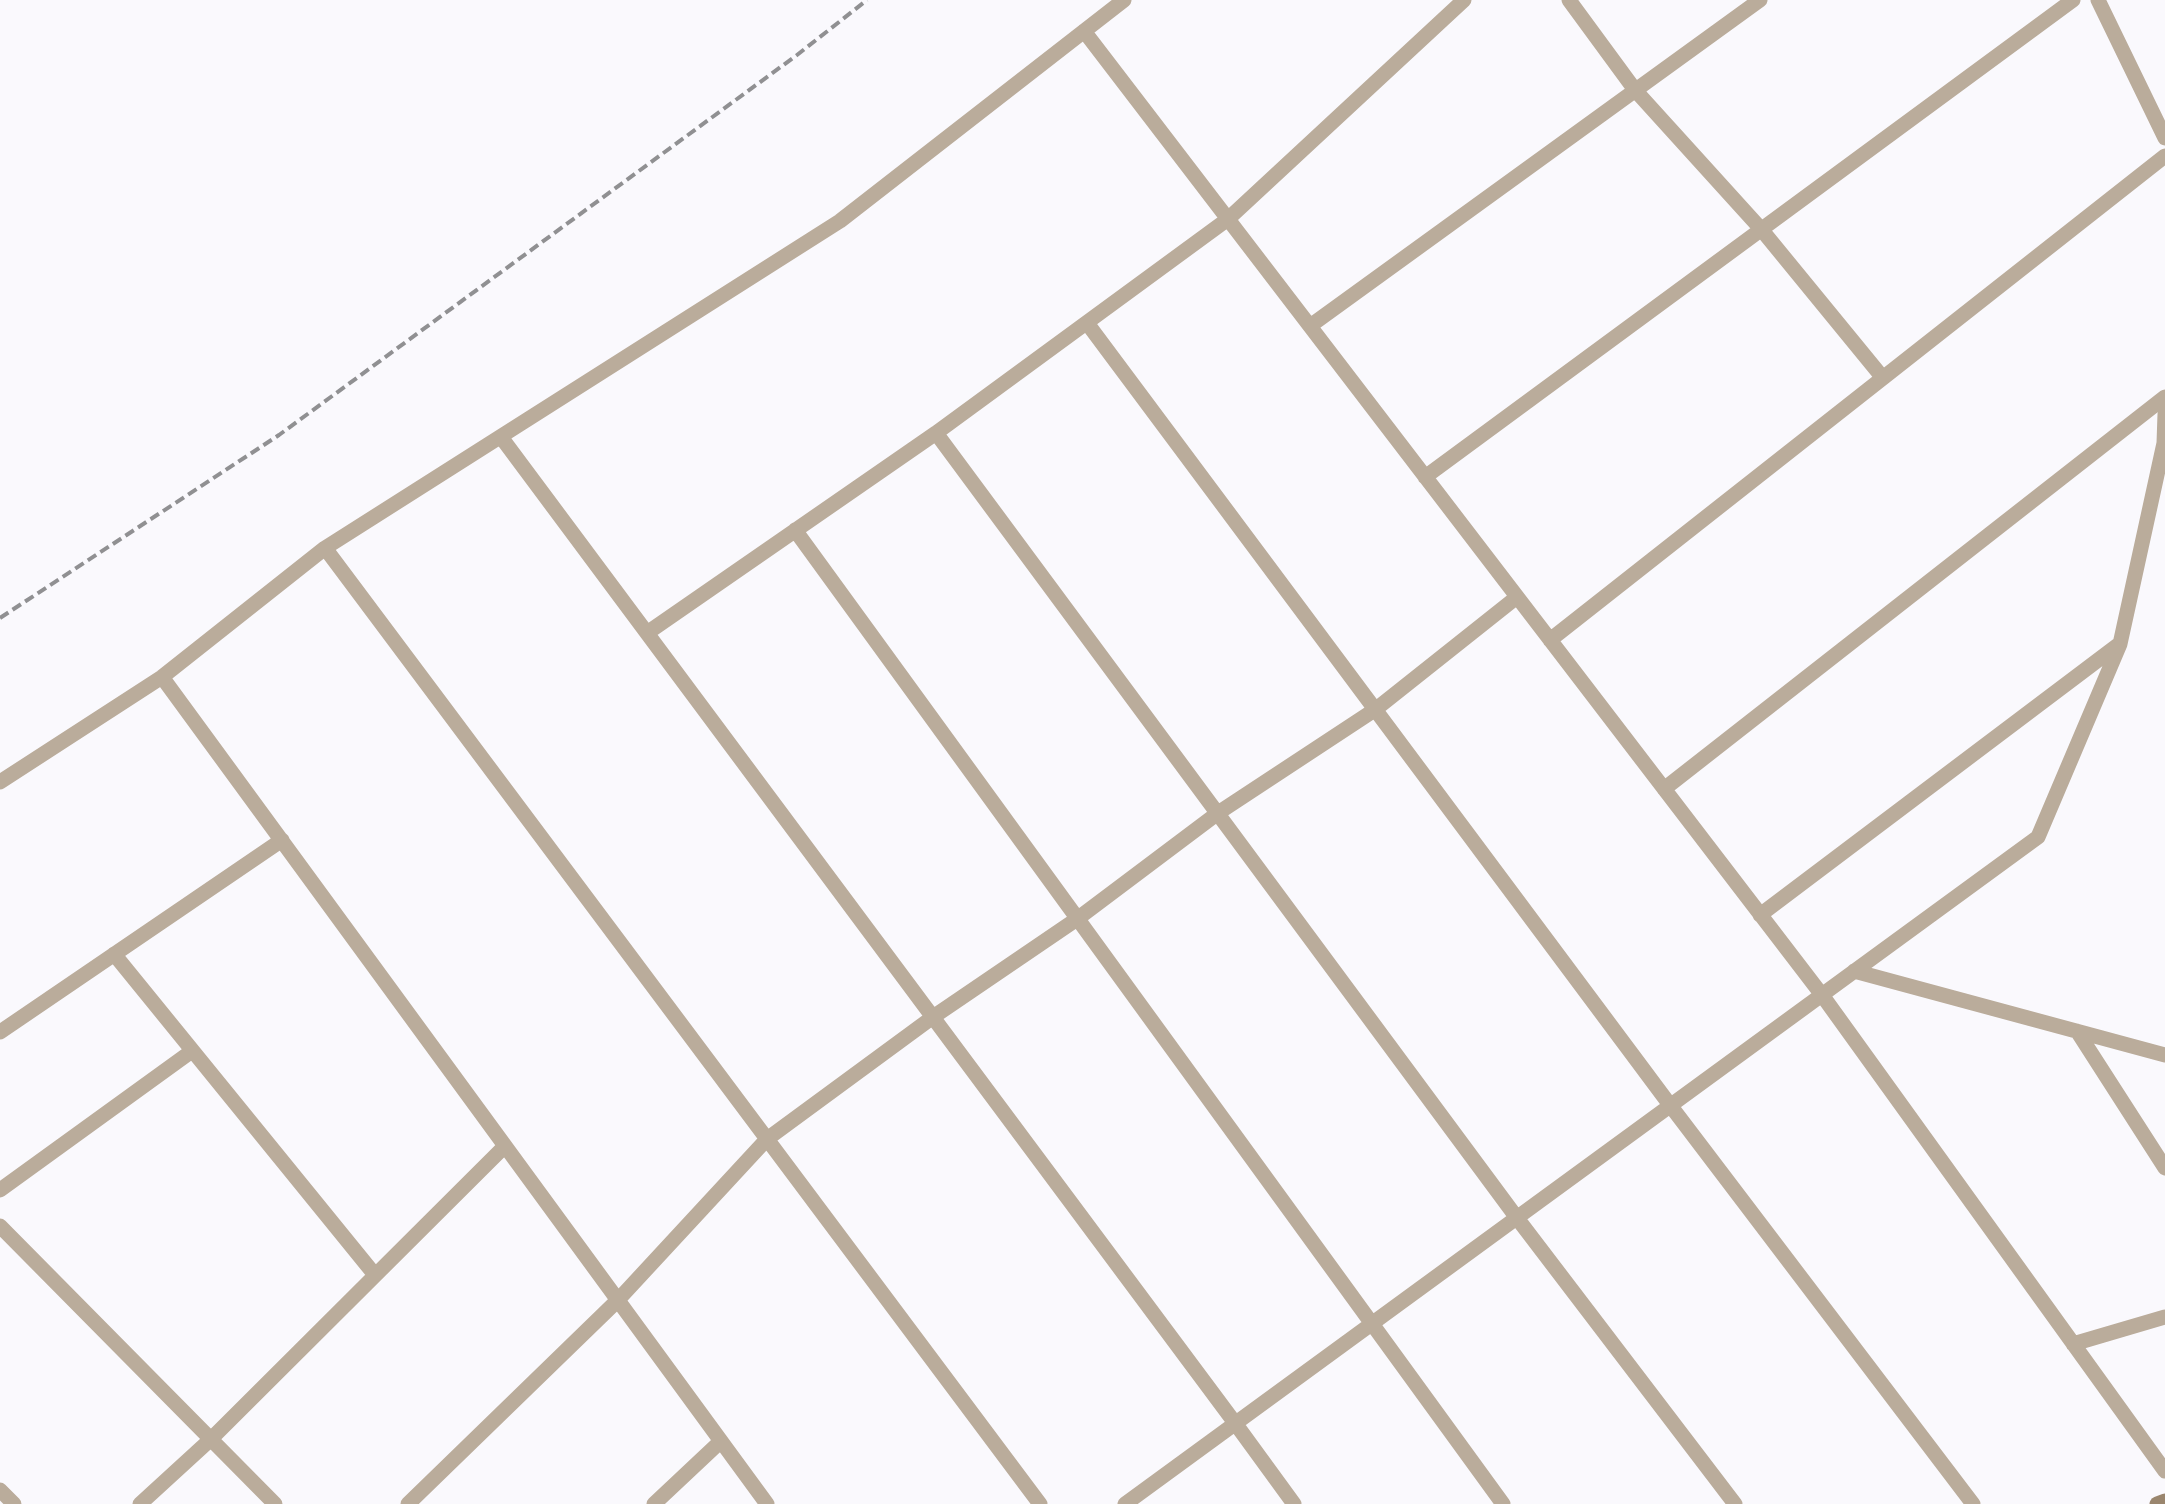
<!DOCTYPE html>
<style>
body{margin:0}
canvas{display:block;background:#faf9fd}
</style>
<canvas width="2165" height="1504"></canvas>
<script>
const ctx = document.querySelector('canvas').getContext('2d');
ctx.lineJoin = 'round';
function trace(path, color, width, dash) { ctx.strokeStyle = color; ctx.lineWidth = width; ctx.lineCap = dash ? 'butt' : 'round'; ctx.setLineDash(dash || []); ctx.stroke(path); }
trace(new Path2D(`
 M1569 0 1635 90 1761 229 1883 378
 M2098 0 2165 138
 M1084 31 1822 995 2165 1471
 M1087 323 1670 1105 1973 1504
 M1310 326 1760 0
 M936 433 1517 1218 1735 1504
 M501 437 1235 1423 1294 1504
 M1425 477 2073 0
 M795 530 1503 1504
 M325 548 1040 1504
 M647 633 936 433 1228 219 1464 0
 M1550 640 2165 156
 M162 677 767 1504
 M0 782 162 677 325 548 840 221 1124 0
 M1664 789 2165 397
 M1760 915 2118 645
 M114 954 375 1275
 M1854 971 2165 1055
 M2077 1031 2165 1168
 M0 1032 282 840
 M0 1190 192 1051
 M0 1226 275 1504
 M2073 1344 2165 1317
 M0 1490 14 1504
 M140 1504 211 1439 505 1146
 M408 1504 618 1300 767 1139 933 1017 1077 919 1218 813 1376 709 1517 597
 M654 1504 721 1441
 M1125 1504 2038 837 2120 644 2164 443 2165 414`), '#baac9b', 15);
trace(new Path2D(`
 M2157 1504 2165 1501`), '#9a866e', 15);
trace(new Path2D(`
 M0 618 279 435 797 55 867 0`), '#909092', 4, [10, 5]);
</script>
